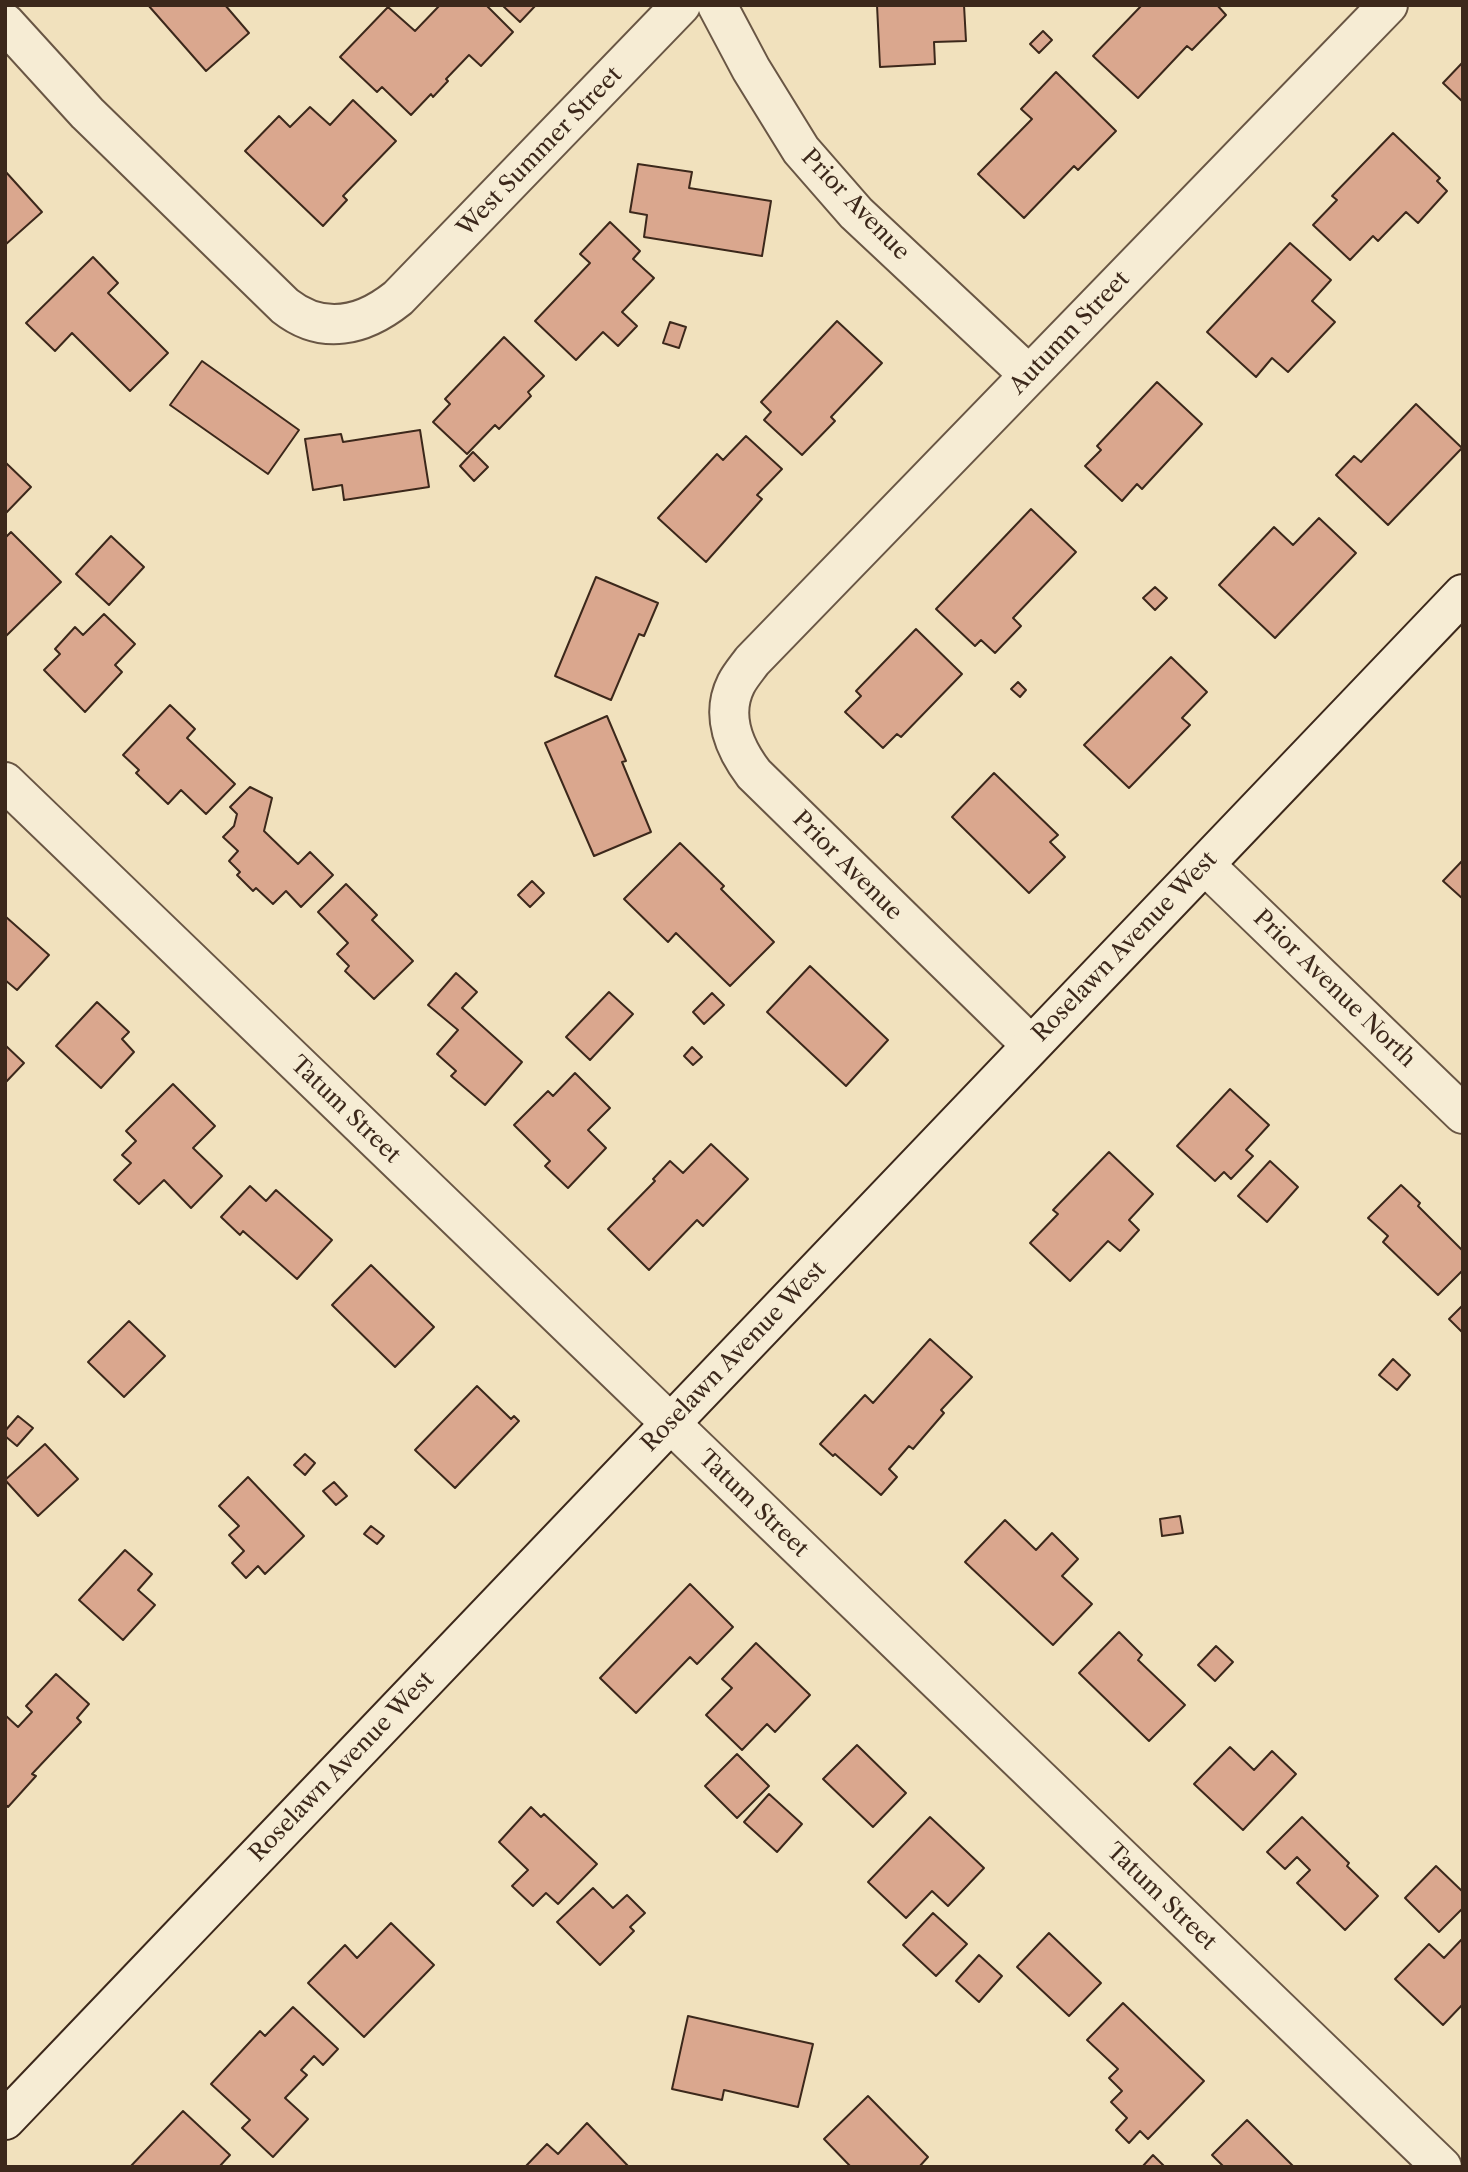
<!DOCTYPE html>
<style>
body{margin:0}
#map{position:relative;width:1468px;height:2172px;overflow:hidden;background:#f1e1bd;font-family:"Libre Caslon Text",serif}
canvas{display:block}
.frame{position:absolute;inset:0;border:7px solid #3c281b;pointer-events:none}
</style>
<div id="map">
<canvas width="1468" height="2172"></canvas>
<div class="frame"></div>
</div>
<script>
const ctx = document.querySelector('canvas').getContext('2d');
ctx.lineJoin = 'round';
function paint(path, color) { ctx.fillStyle = color; ctx.fill(path, 'evenodd'); }
function trace(path, color, width, dash) { ctx.strokeStyle = color; ctx.lineWidth = width; ctx.lineCap = dash ? 'butt' : 'round'; ctx.setLineDash(dash || []); ctx.stroke(path); }
function write(font, color, halo, rows, align = 'center') {
  ctx.font = font + ' "Libre Caslon Text",serif'; ctx.lineWidth = 5; ctx.setLineDash([]); ctx.textBaseline = 'middle'; ctx.strokeStyle = halo; ctx.fillStyle = color; for (const [text, x, y, turn = 0] of rows) {
    ctx.save(); ctx.translate(x, y); ctx.rotate((+turn || 0) * Math.PI / 180); ctx.textAlign = isNaN(turn) ? turn : align; if (halo) ctx.strokeText(text, 0, 0); ctx.fillText(text, 0, 0); ctx.restore();
  }
}
const building = new Path2D(`
 M148 5H225L249 33 206 71Z
 M440 5H486L513 32 481 66 469 55 446 79 448 81 433 97 431 94 411 115 382 87 377 92 340 57 388 7 415 31Z
 M502 5H536L520 22Z
 M877 5H964L966 41 934 42 935 64 880 67Z
 M1142 5H1217L1226 15 1192 50 1187 46 1138 98 1093 56Z
 M1043 31 1052 40 1039 53 1030 44Z
 M1463 62V102L1443 83Z
 M1056 72 1116 131 1078 170 1074 166 1024 218 978 174 1032 119 1021 109Z
 M353 100 396 141 343 196 347 200 323 226 245 151 279 116 290 127 310 107 330 125Z
 M1393 133 1440 178 1437 181 1447 191 1418 223 1406 212 1378 241 1373 236 1350 260 1313 225 1337 200 1332 196Z
 M638 164 692 172 689 188 771 201 762 256 644 237 647 215 630 212Z
 M5 171 42 212 5 245Z
 M610 222 640 251 633 259 654 278 622 312 637 326 618 346 603 332 576 360 535 321 590 263 580 254Z
 M1290 243 1331 280 1312 301 1335 322 1288 372 1272 358 1256 377 1207 332Z
 M93 257 118 283 108 293 168 353 130 391 72 333 55 351 26 323Z
 M837 321 882 363 831 417 835 421 802 455 764 420 771 412 761 402Z
 M670 322 686 327 679 348 663 343Z
 M504 337 544 376 528 392 531 396 499 429 495 425 467 454 433 422 450 404 445 399Z
 M202 361 299 430 268 474 170 405Z
 M1157 382 1202 424 1142 489 1137 484 1122 501 1085 466 1101 450 1097 446Z
 M1416 404 1462 448 1388 525 1336 475 1354 456 1361 462Z
 M420 430 429 487 344 500 342 485 313 490 305 439 341 434 343 442Z
 M746 436 782 469 757 495 762 499 706 562 658 518 717 454 723 460Z
 M473 452 488 467 474 481 460 466Z
 M5 462 31 487 5 514Z
 M1031 509 1076 552 1013 618 1021 626 995 653 981 640 975 646 936 609Z
 M1319 518 1356 553 1275 638 1219 585 1274 527 1293 545Z
 M11 532 61 582 5 637V538Z
 M111 536 144 567 109 605 76 574Z
 M596 577 658 603 644 636 639 634 611 700 555 676Z
 M1155 587 1167 598 1155 610 1143 598Z
 M104 614 135 644 115 665 122 672 85 712 44 670 60 654 55 649 75 627 83 635Z
 M916 629 962 674 901 737 897 734 883 748 845 712 861 696 856 691Z
 M1171 657 1207 692 1182 718 1190 725 1129 788 1084 745Z
 M1018 682 1026 690 1020 697 1011 689Z
 M170 705 195 729 187 738 235 784 206 814 181 790 168 804 136 773 139 770 123 755Z
 M607 716 626 761 622 762 651 832 594 856 545 743Z
 M994 773 1058 835 1050 842 1065 857 1029 893 952 817Z
 M250 787 272 798 264 831 298 864 310 852 333 875 301 907 286 891 273 904 256 888 253 891 237 875 240 872 229 861 238 851 223 837 234 826 237 814 230 807Z
 M680 843 724 886 721 889 774 942 730 986 676 933 668 942 624 899Z
 M1463 860V899L1443 881Z
 M532 881 544 893 530 907 518 895Z
 M346 884 377 915 372 920 413 961 374 999 345 971 349 966 337 954 348 943 318 912Z
 M6 917 49 955 17 990 5 980Z
 M810 966 888 1040 846 1086 767 1012Z
 M456 973 477 992 462 1008 522 1062 485 1105 451 1076 456 1071 437 1054 458 1030 428 1005Z
 M609 992 633 1014 590 1060 566 1037Z
 M712 993 724 1005 704 1024 693 1012Z
 M97 1002 129 1032 122 1039 134 1052 101 1088 56 1046Z
 M5 1045 24 1063 5 1083Z
 M692 1047 702 1057 693 1065 684 1056Z
 M575 1073 610 1108 588 1130 606 1148 568 1188 545 1166 550 1161 514 1125 548 1091 553 1096Z
 M173 1084 215 1126 193 1148 222 1176 191 1208 164 1180 139 1204 114 1180 131 1163 122 1155 136 1141 126 1131Z
 M1230 1089 1269 1125 1246 1150 1253 1156 1231 1179 1224 1172 1215 1181 1177 1146Z
 M711 1144 748 1179 703 1226 697 1220 649 1270 608 1229 655 1181 653 1179 670 1161 683 1173Z
 M1109 1152 1153 1194 1129 1220 1139 1230 1120 1251 1108 1241 1070 1281 1030 1243 1058 1214 1053 1210Z
 M1270 1161 1298 1187 1267 1222 1238 1196Z
 M1401 1185 1420 1203 1418 1206 1463 1251V1270L1438 1295 1383 1242 1388 1236 1368 1218Z
 M250 1186 266 1201 276 1190 332 1240 297 1279 243 1231 240 1235 221 1217Z
 M371 1265 434 1327 395 1367 332 1305Z
 M1463 1305V1333L1449 1319Z
 M129 1321 165 1356 124 1397 88 1362Z
 M930 1339 972 1377 941 1410 944 1413 913 1449 909 1446 889 1469 897 1477 881 1495 835 1454 833 1456 820 1444 865 1395 873 1403Z
 M1393 1359 1410 1375 1397 1390 1379 1375Z
 M477 1386 511 1419 514 1416 519 1421 455 1488 415 1450Z
 M18 1416 33 1428 17 1446 5 1436V1431Z
 M45 1444 78 1479 38 1516 5 1480Z
 M305 1454 315 1463 305 1475 294 1465Z
 M248 1477 304 1536 265 1574 258 1566 246 1578 232 1563 244 1551 229 1535 239 1526 219 1506Z
 M334 1482 347 1496 336 1505 323 1491Z
 M1180 1516 1183 1533 1162 1536 1160 1519Z
 M1005 1520 1036 1550 1052 1533 1078 1559 1062 1576 1092 1604 1053 1645 965 1562Z
 M371 1526 384 1536 377 1544 364 1534Z
 M125 1550 152 1574 138 1590 155 1605 123 1640 79 1600Z
 M690 1584 733 1627 697 1664 690 1657 636 1713 600 1678Z
 M1119 1632 1142 1655 1138 1660 1185 1705 1149 1741 1079 1673Z
 M756 1643 810 1695 775 1732 767 1724 742 1750 706 1715 732 1688 722 1679Z
 M1216 1646 1233 1662 1215 1681 1198 1665Z
 M56 1674 89 1704 77 1718 81 1722 32 1774 36 1776 8 1807 5 1804V1715L18 1727 32 1712 26 1706Z
 M857 1745 906 1793 873 1827 823 1779Z
 M1230 1747 1254 1770 1272 1751 1296 1774 1243 1830 1194 1784Z
 M737 1754 769 1786 737 1818 705 1786Z
 M769 1794 802 1824 777 1852 744 1822Z
 M531 1807 541 1817 544 1814 597 1864 558 1904 546 1893 533 1906 512 1886 528 1870 499 1842Z
 M930 1817 984 1868 948 1906 932 1891 906 1918 868 1882Z
 M1302 1817 1349 1863 1347 1866 1378 1896 1345 1930 1297 1883 1310 1870 1297 1857 1285 1869 1267 1852Z
 M1436 1866 1463 1892V1908L1439 1932 1405 1898Z
 M593 1888 613 1908 627 1895 645 1913 630 1927 634 1931 600 1965 557 1922Z
 M933 1913 967 1944 936 1976 903 1945Z
 M391 1923 434 1965 364 2037 308 1983 345 1945 357 1958Z
 M1049 1933 1101 1983 1069 2016 1017 1967Z
 M1463 1938V2004L1443 2025 1395 1979 1429 1944 1444 1958Z
 M979 1955 1002 1976 979 2002 956 1981Z
 M1123 2003 1204 2081 1148 2139 1140 2131 1129 2143 1116 2130 1127 2118 1111 2102 1122 2091 1109 2078 1118 2069 1087 2040Z
 M293 2007 338 2049 323 2065 314 2056 301 2070 307 2075 285 2098 308 2119 273 2157 242 2128 250 2120 211 2084 260 2031 265 2036Z
 M688 2016 813 2044 798 2107 724 2090 722 2100 672 2089Z
 M868 2096 928 2157 919 2167H851L824 2139Z
 M183 2111 230 2155 219 2167H130Z
 M1247 2120 1294 2167H1224L1212 2155Z
 M587 2123 629 2167H525L547 2144 558 2154Z
 M1153 2155 1165 2167H1142Z`);
paint(building, '#daa78e');
trace(building, '#3c281b', 2);
const street = new Path2D(`
 M717 5 751 69 801 150 856 213 1029 375
 M5 23 87 113 285 306C323 336 363 326 398 298L681 5
 M5 782 1442 2167
 M1205 865 1463 1114
 M1031 1045 754 774C735 749 720 716 736 684 740 676 747 668 752 661L1388 5`);
const secondary = new Path2D(`
 M5 2120 1463 594`);
trace(street, '#695644', 42);
trace(secondary, '#3c281b', 42);
trace(street, '#f6ecd4', 38);
trace(secondary, '#f6ecd4', 38);
write('23px', '#3c281b', '#f6ecd4', [
 ["West Summer Street",540,152,-46],
 ["Prior Avenue",855,205,46],
 ["Autumn Street",1070,333,-46],
 ["Prior Avenue",847,866,45],
 ["Roselawn Avenue West",1125,947,-46],
 ["Prior Avenue North",1334,989,44],
 ["Tatum Street",345,1110,44],
 ["Roselawn Avenue West",734,1357,-46],
 ["Tatum Street",753,1504,44],
 ["Roselawn Avenue West",342,1767,-46],
 ["Tatum Street",1161,1897,44]
]);
</script>
